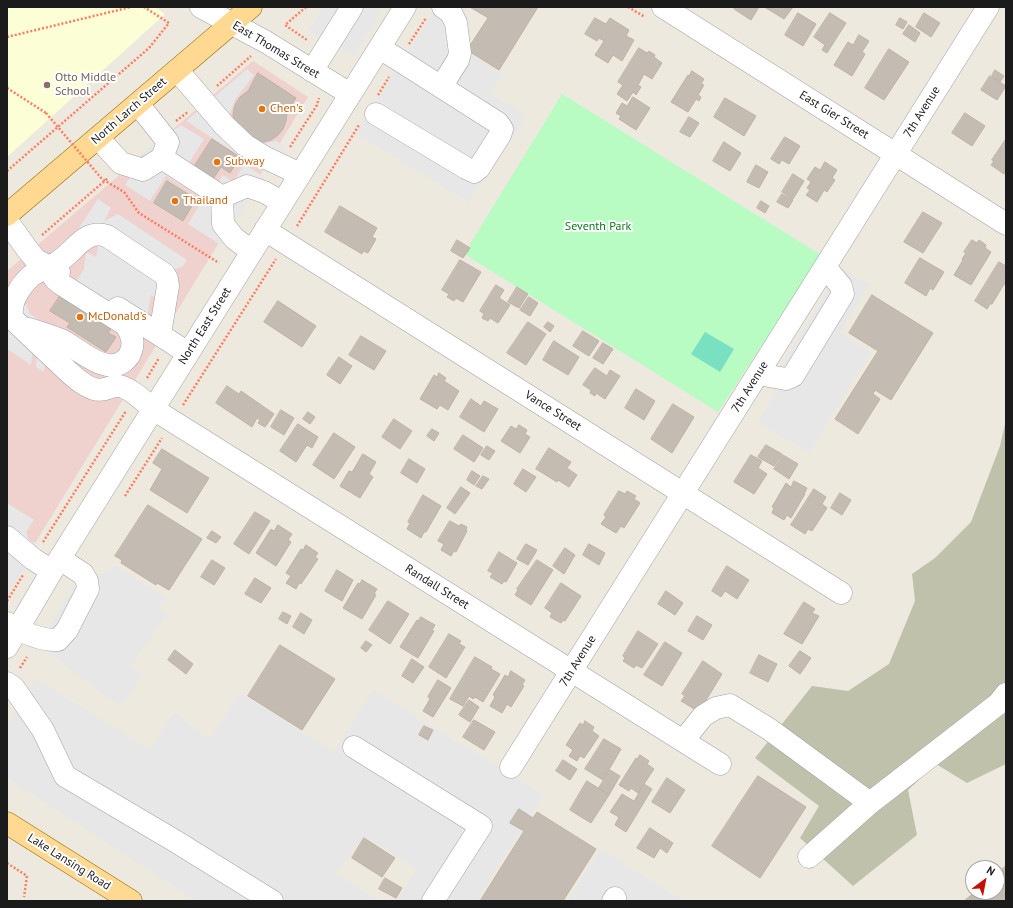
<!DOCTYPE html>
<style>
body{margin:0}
#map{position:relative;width:1013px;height:908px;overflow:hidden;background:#ede9df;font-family:"PT Sans",sans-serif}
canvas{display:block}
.frame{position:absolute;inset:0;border:8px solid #1b1b1b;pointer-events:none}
.north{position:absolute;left:965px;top:860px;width:40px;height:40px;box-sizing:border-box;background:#fff;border:1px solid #a4a4a4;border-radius:50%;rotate:32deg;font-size:11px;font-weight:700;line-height:16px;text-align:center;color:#1b1b1b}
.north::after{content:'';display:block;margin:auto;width:14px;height:18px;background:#c51000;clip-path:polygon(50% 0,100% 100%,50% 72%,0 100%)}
</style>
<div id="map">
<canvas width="1013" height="908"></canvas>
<div class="frame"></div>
<div class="north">N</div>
</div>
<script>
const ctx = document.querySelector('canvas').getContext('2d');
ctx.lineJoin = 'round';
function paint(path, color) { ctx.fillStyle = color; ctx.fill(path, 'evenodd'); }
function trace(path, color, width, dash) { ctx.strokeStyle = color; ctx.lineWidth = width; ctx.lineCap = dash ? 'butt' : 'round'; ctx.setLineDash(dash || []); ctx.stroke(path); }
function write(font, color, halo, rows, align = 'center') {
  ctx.font = font + ' "PT Sans",sans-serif'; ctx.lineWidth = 4; ctx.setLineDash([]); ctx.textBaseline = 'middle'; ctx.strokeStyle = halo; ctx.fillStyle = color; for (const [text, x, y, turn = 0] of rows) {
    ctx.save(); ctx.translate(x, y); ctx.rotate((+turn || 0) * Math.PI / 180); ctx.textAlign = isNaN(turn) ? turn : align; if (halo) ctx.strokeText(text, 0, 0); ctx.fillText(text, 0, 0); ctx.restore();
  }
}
paint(new Path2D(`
 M253 61 308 97 7 589V271Z`), '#efd1cd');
paint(new Path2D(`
 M7 7H155L165 14 7 157Z`), '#fcffd6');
paint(new Path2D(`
 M1006 420V764L967 783 936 764 908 790 917 835 853 886 800 838 819 806 755 758 812 686 848 691 889 664 915 601 912 574 935 558 971 522 1000 446Z`), '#bfc1ab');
paint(new Path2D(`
 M562 94 821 255 718 412 464 254Z`), '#b8fbc3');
paint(new Path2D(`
 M705 332 734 349 720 372 691 354Z`), '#79e0c1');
paint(new Path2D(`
 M323 7H383L354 56 309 30Z
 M436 7H463L467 16 470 53 503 74 491 94 527 116 468 202 356 133Z
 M247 69 254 75 235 100 230 114 233 128 256 145 276 141 286 148 269 175 186 121Z
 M181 125 204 139 186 168 216 186 223 175 233 182 244 164 264 177 221 245 188 224 203 199 166 176 150 201 125 185 148 148Z
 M98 199 111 208 104 221 118 214 187 260 183 266 174 270 160 301 151 295 148 312 136 331 73 287 84 269 86 252 96 257 99 241 79 228Z
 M842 268 869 285 840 333 871 352 809 453 758 422 778 391 769 385Z
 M10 294 26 304 30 314 46 324V356L44 372 36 367 37 351 33 349 31 365 7 349V299Z
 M7 503 34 520 26 532 29 540 39 545 7 596Z
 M86 566 100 575 116 566 167 598 156 607 167 614 131 666 143 674 121 706 102 693 39 645Z
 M36 679 150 750 174 712 210 740 240 693 334 752 373 690 543 795 477 901H397L417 869 364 836 335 873 380 901H197L7 778V725Z
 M600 849 684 901H568Z`), '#e7e7e7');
const building = new Path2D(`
 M470 7H538L499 70 467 50 488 18Z
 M736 7H759L751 20 734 9Z
 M767 7H793L784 19 766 8Z
 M798 13 816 24 803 46 785 35Z
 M830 13 846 23 827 53 822 50 825 45 814 37Z
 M924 13 940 23 931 37 916 27Z
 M595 18 606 24 610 18 629 30 626 36 634 40 622 61 613 55 608 63 595 55 604 41 599 38 597 41 585 34Z
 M900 18 907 22 903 29 896 25Z
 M909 25 920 33 915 42 903 34Z
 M859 35 869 41 862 52 865 54 852 76 834 65 848 42 853 45Z
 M639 48 647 53 649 51 655 55 654 57 662 63 652 79 644 74 638 85 641 87 636 95 633 92 627 101 617 94 623 85 618 82Z
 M889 49 909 62 884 100 865 88Z
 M995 70 1004 76 1000 82 992 76Z
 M692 71 704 79 701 84 704 85 698 95 701 97 699 101 696 99 688 112 671 102 688 75 689 76Z
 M258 73 296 98 287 112 286 121 283 129 278 135 271 140 263 142 253 141 234 123 233 114 235 105 240 97 248 91Z
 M990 76 1006 86 997 100 981 90Z
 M633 97 650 108 636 130 619 119 621 116 616 113 622 103 627 106Z
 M725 98 756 116 744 136 714 117Z
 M965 113 985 126 972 146 952 133Z
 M689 117 699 123 690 137 680 132Z
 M785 137 800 146 789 164 782 160 779 164 771 159Z
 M212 139 240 157 230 173 221 167 213 179 194 167Z
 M1006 139V171L1004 174 991 165 994 161 992 160Z
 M724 142 741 153 730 171 713 161Z
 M825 162 837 170 832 178 835 180 827 192 824 190 817 202 806 195 810 190 807 188 811 182 807 179 815 167 820 170Z
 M756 165 768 172 759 188 747 182Z
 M793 174 804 181 793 199 782 192Z
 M167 181 196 199 183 221 154 203Z
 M782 194 793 200 788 208 777 202Z
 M761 201 769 206 765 213 757 208Z
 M340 206 377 228 372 237 376 239 368 253 363 251 362 254 325 232Z
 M923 212 942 223 923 253 904 242Z
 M457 240 470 248 463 258 451 251Z
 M972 240 977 243 979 240 986 245 985 248 991 252 971 285 954 275 963 260 962 259 966 253 964 252Z
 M920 258 944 272 933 290 930 288 926 296 905 283Z
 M460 260 481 272 463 302 456 298 454 301 447 297 449 294 442 290Z
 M999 262 1006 266V281L992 304H990L987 309 975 301Z
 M496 285 504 290 499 298 510 305 498 323 490 318 488 321 482 318 484 314 480 311Z
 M517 287 528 294 519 308 508 302Z
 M62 293 113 326 108 333 116 337 106 352 67 327 70 323 50 311Z
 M872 295 933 333 891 400 875 390 873 394 880 399 858 434 835 419 878 351 849 333Z
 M529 297 538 303 530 316 520 310Z
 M278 301 316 326 302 347 264 322Z
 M528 322 546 334 526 365 507 353Z
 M548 322 554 326 550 332 544 327Z
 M583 331 599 341 589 356 573 346Z
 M361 336 386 351 374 370 349 355Z
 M554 341 579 357 568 375 543 360Z
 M603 343 613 349 603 364 593 358Z
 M339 357 352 366 340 384 327 375Z
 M595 368 607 376 610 370 620 376 605 399 596 393 595 396 590 393 591 390 583 385Z
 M439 373 446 378 444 381 459 391 448 410 440 405 437 409 420 399 434 375 437 377Z
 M227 386 239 394 241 391 274 414 265 427 258 423 260 420 257 418 252 427 216 403Z
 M636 389 655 401 644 420 625 408Z
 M471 399 481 406 484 401 498 409 484 432 460 417Z
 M673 404 694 417 672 453 651 439Z
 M281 410 294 418 284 435 271 427Z
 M308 412 315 417 310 424 303 419Z
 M394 419 412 431 400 449 382 437Z
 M298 424 318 437 312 448 307 445 296 462 280 451Z
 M519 425 527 430 525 434 530 437 520 453 501 441 511 426 516 429Z
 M432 429 439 433 434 441 427 436Z
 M334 433 355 447 334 479 313 465Z
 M463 435 483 448 474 462 454 449Z
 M766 445 782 454 774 466 758 457Z
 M487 446 495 451 489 460 481 455Z
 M549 448 571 462 567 468 577 475 569 487 558 480 557 482 536 469Z
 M162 449 209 478 187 513 150 490 162 469 153 463Z
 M363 454 376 462 369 474 373 477 360 498 340 486 349 471 352 472Z
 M751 455 762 461 758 468 767 474 754 494 734 482Z
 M783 455 798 464 789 479 774 469Z
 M409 459 425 469 417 483 401 473Z
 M523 469 536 477 526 492 514 484Z
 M472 471 480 476 474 485 467 480Z
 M483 476 489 479 482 489 476 486Z
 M794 481 807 488 804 494H805L791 518 787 515 784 520 772 513 774 508 772 507 786 483 791 487Z
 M461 487 470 493 455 514 447 508Z
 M814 489 826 497 822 504 827 508 812 531 808 529 805 534 791 525Z
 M619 491 625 494 627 491 636 496 634 499 640 503 624 528 621 526 616 533 601 524 606 517 604 515Z
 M840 493 851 500 842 515 831 508Z
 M423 495 441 506 426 532H424L421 538 407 529 410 523 408 522Z
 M148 505 202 539 169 590 157 583 156 585 121 563 122 560 115 556Z
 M255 512 270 521 249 554 234 544Z
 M450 521 459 526 461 524 467 527 466 530 467 531 456 552 454 551 451 556 441 550 444 544 438 541Z
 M278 525 292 534 288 540 291 542 276 566 256 553 271 529 274 531Z
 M212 531 221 537 216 543 207 538Z
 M526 544 537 550 528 565 517 559Z
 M589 544 605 553 599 565 583 555Z
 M306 545 318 553 315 557 318 559 301 584 299 583 296 589 286 583 291 576 286 573 301 549 303 550Z
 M565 548 575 555 564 574 553 566Z
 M499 552 517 563 506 582 504 581 502 584 490 577 493 573 488 571Z
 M212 560 225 568 214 585 201 577Z
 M537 560 553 570 531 605 515 595 518 590 517 589Z
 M727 566 749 580 737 599 725 591 721 597 712 591Z
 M337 570 353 580 342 601 325 591Z
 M255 578 271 588 261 603 245 594Z
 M362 580 377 589 374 594 376 595 362 619 343 608 358 583 360 584Z
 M561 583 581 596 565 621 563 620 561 623 550 617 552 613 545 608Z
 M666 591 683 603 675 615 658 604Z
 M388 601 409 614 390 644 369 630Z
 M804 602 815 609 812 613 819 616 802 644 784 634Z
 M283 612 291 616 287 624 279 619Z
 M301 613 312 620 304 634 293 627Z
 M697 616 712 625 703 640 688 631Z
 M421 617 435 625 432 630 434 631 418 658 400 647 417 620 418 621Z
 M638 631 658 644 642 668 636 665 634 668 623 661 625 658 623 656Z
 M449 634 461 641 459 644 465 647 446 678 429 667Z
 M366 641 372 645 366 652 361 648Z
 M665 642 682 653 662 686 644 675Z
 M280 645 335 679 302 730 248 696Z
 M175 650 193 664 186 674 168 660Z
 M800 651 811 658 800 674 789 666Z
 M759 655 777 664 768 682 750 673Z
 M475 657 492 667 491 669 500 674 483 702 475 697 473 699 469 696 463 706 450 699Z
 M412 659 424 667 413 683 402 676Z
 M703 661 722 674 702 707 699 705 696 710 681 701 685 696 682 694Z
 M511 671 525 680 522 685 524 686 511 707 507 704 502 713 490 706 495 697 493 695 505 675 508 677Z
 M438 680 451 688 433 717 423 711 430 699 428 697Z
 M469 700 479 707 470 722 459 715Z
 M474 720 495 732 484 750 463 737Z
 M585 721 594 727 592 731 599 736 584 758 580 756 577 761 569 756 573 750 566 745 580 723 583 725Z
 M424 726 433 730 428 740 419 735Z
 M604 739 621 749 603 780 585 769Z
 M640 755 649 761 647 764 654 769 638 793 631 788 629 791 619 785 636 758 637 759Z
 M563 760 577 769 570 780 556 771Z
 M610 770 620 776 609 795 599 788Z
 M758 776 806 807 760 878 712 846Z
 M667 778 685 790 670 813 652 802Z
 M587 781 609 795 591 823 570 810Z
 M644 784 652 789 626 832 615 825 619 817 610 812 622 794 634 801Z
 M519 809 533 818 537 812 596 849 563 901H480L524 831 510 823Z
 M650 828 673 843 667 853 660 848 654 858 637 848Z
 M364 838 395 858 382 877 352 858Z
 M1006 866V901H964L975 892H997V874Z
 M385 878 402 888 396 898 379 889Z`);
paint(building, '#c4bcb3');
trace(building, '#bfb1a1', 1);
const minor = new Path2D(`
 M201 7 266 42 350 94
 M663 7 1006 224
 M177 70 224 125 245 145 266 158 300 174
 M312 71 352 7
 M441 87 458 60 460 53 456 23 451 13 443 7
 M376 114 466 168 474 172 479 168 500 135 502 129 498 123 380 48
 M98 138 121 163 143 170 162 158 168 142 138 104
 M162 158 222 197
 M7 221 27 249 36 260 59 272
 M265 230 841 593
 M251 251 234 238 223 224 222 197 247 186 264 192 282 202
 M118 308 188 353
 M29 329C39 332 51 336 61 340 78 348 105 376 124 361 127 358 129 357 130 354 135 342 132 336 126 325L61 284 55 279 48 266
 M160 334 168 286 167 279 164 274 107 236C83 228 74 254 56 263 48 268 39 270 31 276 20 286 8 304 13 319 27 333 41 346 55 359 67 370 79 384 94 389 102 392 110 386 118 386 128 386 145 402 153 409L720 764
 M758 374 786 379 793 376 843 294 841 286 825 267
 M7 537 33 559 52 571
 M7 623C22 632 41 641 58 640L67 630 88 589 87 581 83 574 60 559
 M7 647 52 571 405 7
 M7 683 14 688 43 730 65 776 175 841 272 901
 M683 741 703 716 716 708 730 705 769 729 870 803
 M354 747 481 826 433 901
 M511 767 988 7
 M809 857 870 803 998 704 1006 694
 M613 901 615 898`);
const major = new Path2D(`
 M7 215 251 7
 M7 823 131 901`);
trace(minor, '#a2a2a2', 23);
trace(major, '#916d00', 23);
trace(new Path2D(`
 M306 7 285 25 307 40
 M628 7 645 17
 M7 37 131 7
 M409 44 426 18
 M217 86 251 56
 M7 88 46 113
 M378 95 389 77
 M176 121 188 112
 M290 147 317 105 319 98
 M7 171 149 48 169 23 144 7
 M124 192 139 213 219 263
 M297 226 359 125
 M42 235 108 178
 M147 378 159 358
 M183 405 276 259
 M125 496 162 438
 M43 542 126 411
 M7 601 23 575
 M20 668 27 657
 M7 863 27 876 24 897`), '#ff7c5e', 2.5, [2, 2]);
trace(minor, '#fff', 22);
trace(major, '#ffd992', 22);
trace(new Path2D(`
 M46 113 102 179 124 192`), '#ff7c5e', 2.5, [2, 2]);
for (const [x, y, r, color] of [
 [47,85,4,"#8d6e63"],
 [262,109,4,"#e8710a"],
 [217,162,4,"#e8710a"],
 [175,201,4,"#e8710a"],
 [80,317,4,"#e8710a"]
]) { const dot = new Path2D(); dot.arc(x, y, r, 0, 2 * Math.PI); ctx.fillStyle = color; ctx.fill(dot); trace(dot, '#fff', 1.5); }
write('12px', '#1b1b1b', '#fff', [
 ["East Thomas Street",276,50,31],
 ["North Larch Street",129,111,-41],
 ["7th Avenue",922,112,-58],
 ["East Gier Street",834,115,32],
 ["North East Street",205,326,-58],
 ["7th Avenue",750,387,-58],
 ["Vance Street",553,411,32],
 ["Randall Street",437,587,32],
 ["7th Avenue",578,661,-58],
 ["Lake Lansing Road",69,862,32]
]);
write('12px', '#785e54', '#fff', [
 ["Otto Middle",55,78],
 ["School",55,92]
], 'left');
write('12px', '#c56008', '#fff', [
 ["Chen's",270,109],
 ["Subway",225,162],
 ["Thailand",183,201],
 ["McDonald's",88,317]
], 'left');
write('12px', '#077a1a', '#fff', [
 ["Seventh Park",598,227]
]);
</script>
